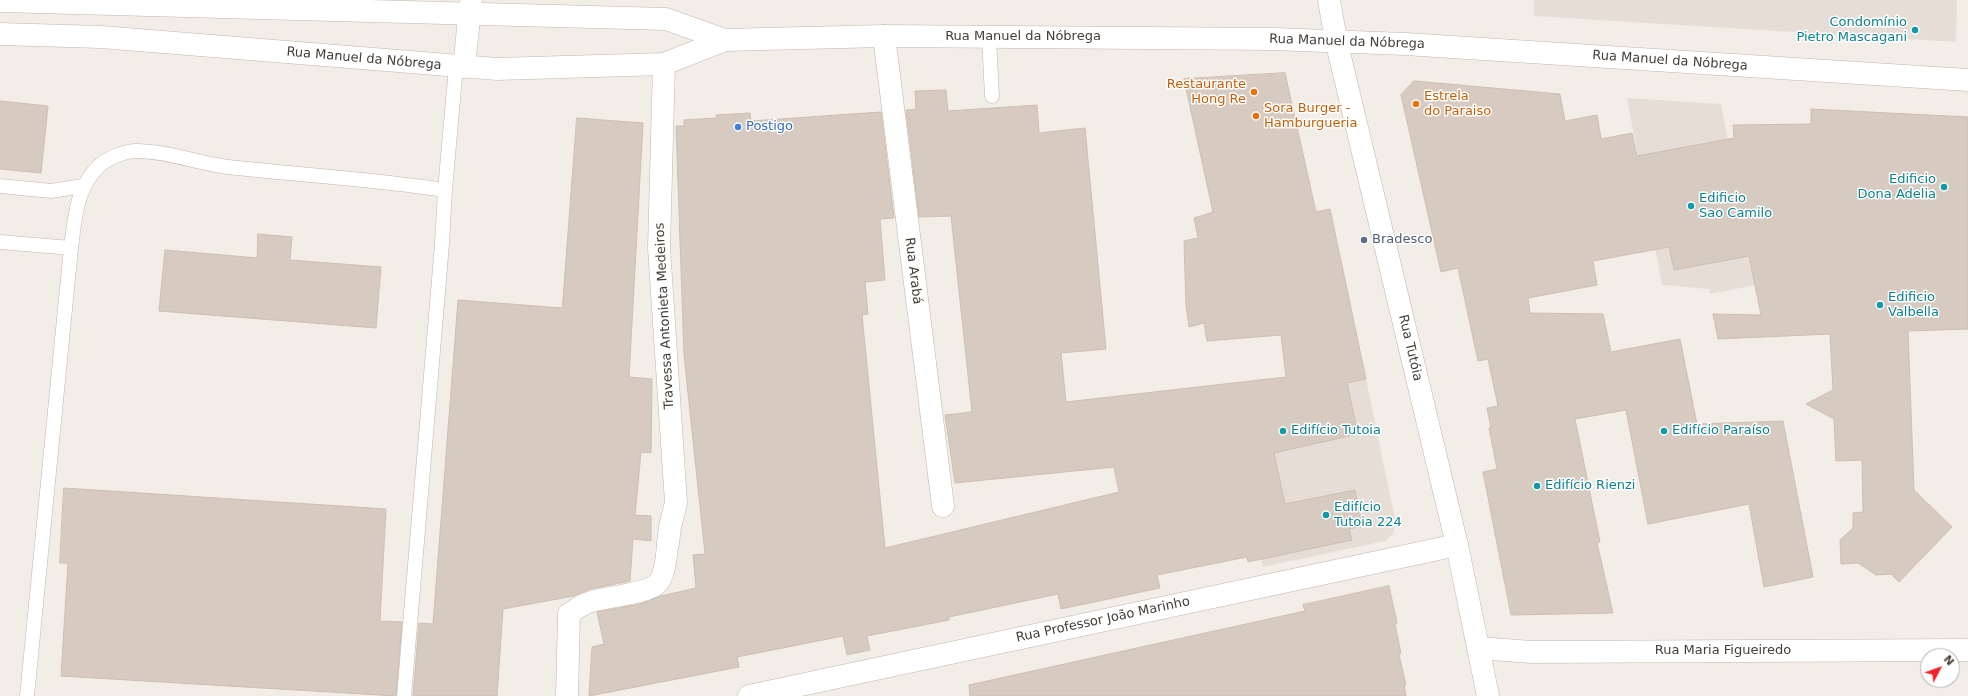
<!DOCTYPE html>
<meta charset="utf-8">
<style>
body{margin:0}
#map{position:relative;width:1968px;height:696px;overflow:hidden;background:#f3ede7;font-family:"DejaVu Sans",sans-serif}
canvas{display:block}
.north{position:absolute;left:1920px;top:648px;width:40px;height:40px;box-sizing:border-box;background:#fff;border:1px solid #b5b1af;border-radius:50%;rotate:49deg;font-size:11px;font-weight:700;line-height:16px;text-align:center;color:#453d37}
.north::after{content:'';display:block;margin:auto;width:14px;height:18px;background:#ef2227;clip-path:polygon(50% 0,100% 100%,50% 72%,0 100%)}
</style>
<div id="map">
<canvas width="1968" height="696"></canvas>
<div class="north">N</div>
</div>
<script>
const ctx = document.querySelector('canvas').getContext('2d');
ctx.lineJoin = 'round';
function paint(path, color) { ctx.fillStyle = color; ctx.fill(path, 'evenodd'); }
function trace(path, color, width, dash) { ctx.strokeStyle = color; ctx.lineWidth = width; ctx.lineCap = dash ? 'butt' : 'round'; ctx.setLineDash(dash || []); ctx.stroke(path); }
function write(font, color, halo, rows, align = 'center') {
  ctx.font = font + ' "DejaVu Sans",sans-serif'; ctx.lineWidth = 3; ctx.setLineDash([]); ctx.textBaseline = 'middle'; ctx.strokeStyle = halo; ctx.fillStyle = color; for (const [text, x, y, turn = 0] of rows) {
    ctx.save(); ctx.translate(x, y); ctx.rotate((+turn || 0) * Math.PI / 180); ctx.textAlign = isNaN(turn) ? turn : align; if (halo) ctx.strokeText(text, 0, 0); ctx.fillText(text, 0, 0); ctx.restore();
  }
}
paint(new Path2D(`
 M1534 0H1957L1956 42 1534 16Z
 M1627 98 1721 104 1756 285 1710 294 1709 289 1662 285Z
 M1366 379 1396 524 1393 534 1385 541 1263 567 1243 474 1199 415Z`), '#e6ded6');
const building = new Path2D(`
 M1285 73 1316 212 1330 209 1366 379 1347 383 1358 434 1274 453 1285 504 1355 490 1362 526 1349 529 1352 540 1248 562 1247 557 1157 575 1160 588 1061 609 1058 594 949 617V620L867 636 870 650 847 655 843 636 737 657 739 667 589 696 592 647 604 644 597 612 640 604 661 596 696 588 693 555 705 554 684 355 676 126H684V120L716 118V115L750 113 751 121 881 112 894 218 880 219 885 280 865 282 868 314 862 315 885 548 1119 492 1114 467 955 483 945 415 972 412 951 216 919 217 906 110 916 109 915 91 946 90 948 111 1037 105 1039 133 1085 128 1106 349 1061 353 1066 402 1286 377 1281 335 1207 341 1204 323 1189 327 1186 305 1184 241 1198 238 1194 218 1213 212 1184 79Z
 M1414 81 1560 94 1565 121 1597 115 1601 139 1632 133 1637 156 1734 138 1733 125 1811 124V109L1968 117V329L1908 331 1914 490 1952 527 1899 582 1891 574 1876 575 1858 563 1841 564 1840 540 1853 528V513L1863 512 1862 460 1836 461 1834 419 1806 404 1833 390 1830 334 1718 339 1713 314 1761 315 1749 256 1674 270 1669 247 1593 261 1597 285 1528 298 1530 313 1603 314 1611 352 1680 339 1697 424 1783 421 1813 577 1764 587 1749 504 1648 524 1626 410 1575 419 1600 542 1597 543 1613 613 1511 615 1483 472 1497 469 1489 428H1491L1487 408 1498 406 1488 359 1478 361 1458 268 1441 272 1401 95Z
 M0 101 48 106 41 173 0 169Z
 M577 118 643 123 629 377 652 379 651 453 641 452 635 515 651 516V541L633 539 630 581 590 589 574 596 503 609 497 696H413L419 623 433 624 458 300 562 308Z
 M258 234 292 237 290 260 381 267 376 328 159 311 165 250 257 258Z
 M64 488 386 509 380 621 402 622 396 696 61 676 68 563H60Z
 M1389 586 1397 623 1395 624 1401 653 1399 654 1406 685H1404L1406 696H970L969 685 1305 611 1303 605Z`);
paint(building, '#d7cac0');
trace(building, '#cebeb1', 1);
const service = new Path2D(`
 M989 37 992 96
 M0 186 51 191 83 186
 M445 190 456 66
 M0 242 71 248
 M27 696 71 248C75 218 76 187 100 165 108 158 125 151 136 151 167 151 197 163 228 167 300 175 373 179 445 190L442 244 404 696`);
const pedestrian = new Path2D(`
 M569 614C577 608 584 603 593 601 607 597 648 593 657 584 666 575 666 555 668 543`);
const minor = new Path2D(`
 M884 36 943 506
 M664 64 659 248 676 503 670 527 668 543
 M464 67 471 0
 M1478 648 1532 652 1968 650
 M567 696 569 614
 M749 696 1457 545`);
const tertiary = new Path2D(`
 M1329 0 1336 40 1457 545 1488 696
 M0 1 666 19 725 40
 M0 34 101 37 497 69 664 64 725 40 884 36 1274 39 1405 44 1968 80`);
trace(service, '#c1b6ad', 15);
trace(pedestrian, '#c1b6ad', 22);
trace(minor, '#c1b6ad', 23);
trace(tertiary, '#c1b6ad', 23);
trace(service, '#fff', 14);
trace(pedestrian, '#fff', 21);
trace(minor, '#fff', 22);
trace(tertiary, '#fff', 22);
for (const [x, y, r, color] of [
 [1915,30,4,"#0f9aa8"],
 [1254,92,4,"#e8710a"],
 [1416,104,4,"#e8710a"],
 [1256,116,4,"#e8710a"],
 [738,127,4,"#3f7fe0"],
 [1944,187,4,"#0f9aa8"],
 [1691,206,4,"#0f9aa8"],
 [1364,240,4,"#5c6f8a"],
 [1880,305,4,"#0f9aa8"],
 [1283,431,4,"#0f9aa8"],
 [1664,431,4,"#0f9aa8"],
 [1537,486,4,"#0f9aa8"],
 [1326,515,4,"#0f9aa8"]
]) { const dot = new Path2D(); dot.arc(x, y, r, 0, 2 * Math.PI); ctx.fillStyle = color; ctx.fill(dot); trace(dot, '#fff', 1.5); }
write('13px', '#0d838f', '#fff', [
 ["Condomínio",1907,23,"right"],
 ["Pietro Mascagani",1907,38,"right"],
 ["Edificio",1936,180,"right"],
 ["Dona Adelia",1936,195,"right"],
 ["Edificio",1699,199],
 ["Sao Camilo",1699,214],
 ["Edificio",1888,298],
 ["Valbella",1888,313],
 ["Edifício Tutoia",1291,431],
 ["Edifício Paraíso",1672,431],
 ["Edifício Rienzi",1545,486],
 ["Edifício",1334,508],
 ["Tutoia 224",1334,523]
], 'left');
write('13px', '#453d37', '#fff', [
 ["Rua Manuel da Nóbrega",1023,37],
 ["Rua Manuel da Nóbrega",1347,42,2],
 ["Rua Manuel da Nóbrega",364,59,5],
 ["Rua Manuel da Nóbrega",1670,61,4],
 ["Rua Arabá",913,271,83],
 ["Travessa Antonieta Medeiros",665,316,-93],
 ["Rua Tutóia",1410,348,77],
 ["Rua Professor João Marinho",1103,620,-12],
 ["Rua Maria Figueiredo",1723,651]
]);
write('13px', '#c56008', '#fff', [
 ["Restaurante",1246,85,"right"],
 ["Hong Re",1246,100,"right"],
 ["Estrela",1424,97],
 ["do Paraiso",1424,112],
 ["Sora Burger -",1264,109],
 ["Hamburgueria",1264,124]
], 'left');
write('13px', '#366cbe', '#fff', [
 ["Postigo",746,127]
], 'left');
write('13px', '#4e5e75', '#fff', [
 ["Bradesco",1372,240]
], 'left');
</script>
